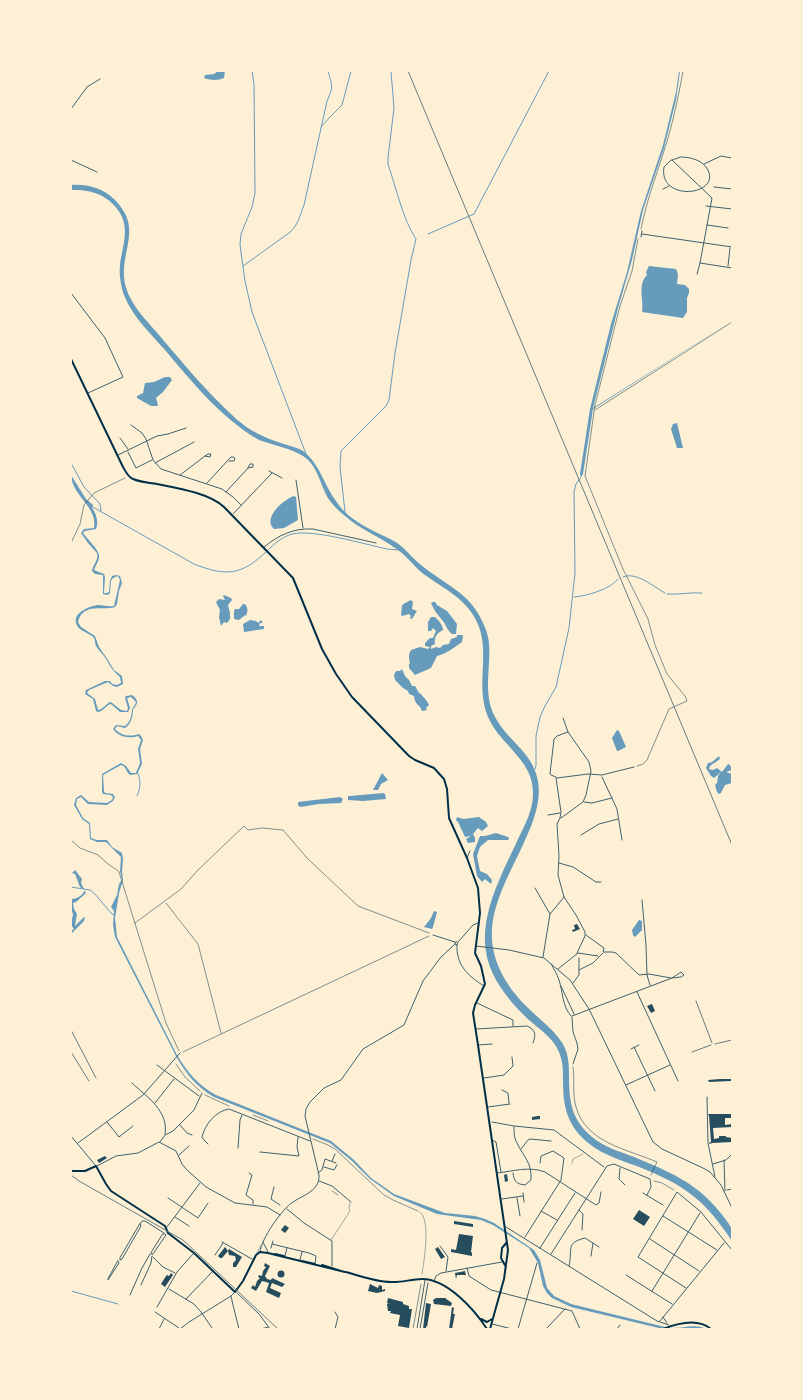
<!DOCTYPE html>
<style>
body{margin:0}
#map{position:relative;width:803px;height:1400px;overflow:hidden;background:#fdf0d5;font-family:Literata,serif}
canvas{display:block}
.frame{position:absolute;inset:0;border:72px solid #fdf0d5;pointer-events:none}
</style>
<div id="map">
<canvas width="803" height="1400"></canvas>
<div class="frame"></div>
</div>
<script>
const ctx = document.querySelector('canvas').getContext('2d');
ctx.lineJoin = 'round';
function paint(path, color) { ctx.fillStyle = color; ctx.fill(path, 'evenodd'); }
function trace(path, color, width, dash) { ctx.strokeStyle = color; ctx.lineWidth = width; ctx.lineCap = dash ? 'butt' : 'round'; ctx.setLineDash(dash || []); ctx.stroke(path); }
paint(new Path2D(`
 M218 71H225L224 78C218 81 209 80 204 78L205 75 214 74Z
 M679 71H680L676 100 664 148 643 210 632 260 618 308 593 408 732 321 593 409 583 474 581 477 580 474 590 409 611 324 627 272 641 211 663 145 676 92Z
 M71 185C87 184 103 188 115 200 138 224 127 240 124 268 123 280 126 291 132 301 139 314 150 324 159 335 182 362 205 390 231 414 244 427 258 435 275 441 284 445 295 446 303 451 320 464 324 485 336 501 339 506 343 510 347 514 361 526 376 532 392 540 403 545 411 557 421 565 441 582 466 591 479 615 484 624 488 633 489 643 491 668 483 692 494 715 501 729 511 738 521 749 541 771 543 793 533 821 509 885 464 929 516 995 530 1013 551 1025 563 1044 569 1055 569 1066 569 1077 569 1105 573 1123 596 1140 607 1148 621 1152 634 1157 666 1170 697 1183 719 1211 723 1216 730 1224 732 1230 733 1233 732 1238 732 1241 706 1202 688 1187 644 1169 625 1161 603 1156 587 1142 567 1125 563 1106 563 1081 563 1069 563 1060 558 1050 552 1037 539 1029 529 1020 515 1007 501 991 493 974 471 928 499 881 518 839 525 825 533 810 533 794 534 762 505 748 491 723 472 688 493 653 476 620 465 598 444 589 425 575 415 568 408 557 398 550 381 537 361 530 345 516 340 512 334 506 330 501 320 487 319 466 303 456 290 448 273 445 259 440 221 418 193 383 165 350 149 332 125 309 121 284 120 278 119 271 120 265 122 248 130 230 120 213 109 195 91 189 71 190Z
 M649 266 676 269 678 274 677 284 685 285 689 289V293L687 298V312L683 318 642 312C644 299 637 285 647 275L646 272Z
 M165 377H170L172 380 163 392 156 398 158 405 157 406H151L137 398V396L143 393 145 383 154 382Z
 M677 423 683 448H677L671 429 673 424Z
 M71 475 86 499 93 505 92 508C96 513 99 522 96 529L85 531 83 533C87 539 101 551 99 558 98 563 95 566 94 570L104 574 105 577 104 593H107L109 592 110 581 112 576 116 575 120 576 122 583 119 591 117 604 115 607C103 611 83 602 78 622L81 627 95 636 99 647 106 657 114 670 122 676 123 684 117 687 113 686 108 682 89 690 87 693 95 699 98 710C104 709 106 703 111 702L121 710 127 711 128 708 125 698 126 696 132 695C138 699 139 704 133 709 133 717 131 724 125 728L117 726 115 729C121 736 130 737 139 734L141 736 143 740 140 749 142 764 137 774 130 775C126 772 126 766 121 765L103 775 104 791 105 793 113 794 115 797 113 801 107 805 88 804 81 797 77 799 76 805 83 818 90 823 91 838 97 840H107L112 847 122 853 123 859 122 871 123 880 119 893 115 918 117 937 177 1055C188 1073 198 1085 216 1095L331 1141 354 1160 371 1178 384 1187 394 1194 445 1213 475 1216 485 1219 494 1223 534 1250 540 1260 547 1288 554 1296 571 1304 669 1328C684 1329 692 1323 707 1329H663L571 1307 552 1298 547 1293 543 1286 538 1263 529 1248 493 1225 481 1220 437 1214 394 1196 370 1179 352 1161 330 1143 214 1097C197 1087 187 1075 177 1058L115 937 113 925 114 911 111 907 117 895 119 884 122 880 120 871 121 857 106 842H97L90 839 89 824 82 819 74 805 76 798 81 795 89 802 107 803 112 800 113 797 111 795 103 794 102 792V774L121 763 126 766 131 773H136L140 763 138 749 141 740 138 736C130 739 118 737 113 729L116 725 125 726C130 722 132 716 132 709L135 705 136 702 131 697 127 698 130 708 128 712H120L111 704C106 705 104 711 98 712L96 711 93 699 85 694 86 690 105 681H110L112 684 117 685 121 683 120 677C113 671 110 666 106 659 103 654 99 651 96 646 95 643 95 641 94 638 90 633 82 632 78 627 69 614 89 606 98 605 104 605 108 607 114 606L120 580 118 576 113 578 111 581 110 593 108 595 103 594V575L95 574 92 571C93 564 99 560 97 553L88 543 81 533 84 529 94 528C98 507 72 496 71 475Z
 M294 496 296 497 298 520 284 528 274 529C262 518 284 499 294 496Z
 M224 595 231 598 232 600 228 605 230 613V619L227 623 224 622 221 626 219 617 220 610 216 602 219 599 225 600 223 596Z
 M411 600 413 602 412 609 417 611 412 619 410 618 411 616 409 614 402 616 401 615C403 604 399 606 411 600Z
 M433 602H435L437 605 447 611 457 624 456 634H452C447 630 446 625 443 621 437 614 435 612 431 603Z
 M243 604H245C248 608 248 611 246 616L245 615 239 620 234 619V611L235 609H239Z
 M431 617H435C439 621 443 625 443 630 437 633 434 637 435 644L431 646V649L436 647 440 648 443 645 449 644 451 639 457 637V635H463L462 642C455 647 446 654 437 656L431 668 415 675 409 668V664L410 663C409 658 408 655 411 650L420 647 428 649 430 647 425 646V643L430 638H433L436 631 433 628 431 631H428V622Z
 M250 620 256 621 258 623 261 620 263 623H260L259 626H264V629L244 632 243 624Z
 M402 669 405 676 409 680 412 686H415L419 693 421 694C424 698 427 700 429 705L426 708 427 710 422 711C420 704 415 706 414 696L409 694 408 691 403 688 395 680 394 675 396 671H400Z
 M617 730 619 731 626 747 618 751H617L612 738Z
 M719 756 720 759 710 766 709 769 713 770 717 768 722 772 728 764 730 765 732 770 726 772 732 774V783L725 785 721 793 719 794 717 792 715 785 717 783 718 776 721 772 714 778 711 776 706 768 708 763 712 762Z
 M382 773 388 780 381 784 378 790H373Z
 M383 793 385 794 386 799 363 801 348 800V796H350Z
 M340 797 343 799 341 803 319 804 300 807 298 805V802Z
 M457 817 463 819 479 817 486 822 488 826 482 831 478 828 473 834 475 838V842L468 843 466 839 471 836 465 837 458 822 456 820Z
 M496 833 508 837 509 839 508 840H488L480 847 477 856 480 871 487 874 492 880 491 884 485 879 482 882 477 876 473 854 480 836H485Z
 M75 870 82 879 81 883 86 893 76 902 73 903 74 909 77 914 75 926 84 917H85L84 921 71 934V931L74 929 71 925 73 914 71 909V899C77 899 82 896 85 890L80 887 75 874 72 873Z
 M434 911 437 912 433 927 432 929 424 927 431 918Z
 M639 920 642 921V930L635 937 633 935 632 930Z`), '#669bbc');
trace(new Path2D(`
 M252 71 254 84 255 193 252 207 241 234 240 245 245 281 252 312 306 454
 M322 126 330 117 342 105 351 71
 M428 234 474 214 549 71
 M243 266 289 233C298 226 300 215 304 205L327 101C334 86 332 86 328 71
 M71 463 84 487 100 504 101 511
 M91 506 194 564C227 577 242 575 267 551 274 544 282 537 292 534 313 529 364 544 387 549L399 550
 M345 512 340 467 341 451 386 406 389 400 395 353 411 260 416 239C403 220 396 187 388 164V158L394 108 391 71
 M623 577C636 571 654 587 665 593
 M667 594C679 595 690 592 702 593
 M574 597C587 596 611 589 618 579
 M535 769 536 766V736L540 717 545 706 556 687 569 628 575 573 574 492 576 484 581 477
 M137 796C141 787 141 780 137 771
 M71 887 90 890 94 893 111 913 114 915
 M71 1291 118 1304`), '#669bbc', 1);
paint(new Path2D(`
 M577 924 580 929 573 932 572 930 575 929 574 925Z
 M652 1004 655 1011 651 1013 647 1006Z
 M720 1079H731V1081L709 1082 708 1080Z
 M708 1114H732V1118H725V1125L732 1124V1127L713 1128 714 1139 719 1138V1136H726V1137L732 1138V1142L712 1143 710 1144 709 1143 711 1142 710 1128 709 1116Z
 M538 1116H540V1119L532 1120V1117Z
 M105 1156 107 1158 99 1163 97 1160Z
 M507 1174 508 1181 505 1182 504 1175Z
 M639 1210 650 1217 644 1226 633 1219Z
 M454 1221 473 1224V1227L454 1224Z
 M285 1225 289 1228 285 1233 281 1230Z
 M459 1234 473 1236 471 1252 472 1253V1256L451 1252V1249L456 1250Z
 M225 1247 228 1251 222 1258H220L218 1256Z
 M438 1247 445 1257 441 1259 435 1249Z
 M229 1249 242 1257 236 1267H233V1263L236 1260 235 1256 229 1255 228 1251Z
 M265 1263 270 1266 265 1276 267 1279 271 1280 272 1278 285 1284 282 1287 272 1283 270 1288 281 1293 279 1298 266 1292 269 1283 266 1282 262 1281 256 1291 251 1288 253 1285 255 1287 257 1281 260 1278 258 1277 259 1275 262 1276 263 1271 266 1267 264 1266Z
 M277.5 1274a3.5 3.5 0 1 1 7 0a3.5 3.5 0 1 1-7 0Z
 M465 1271 466 1275H457L456 1279 455 1273Z
 M171 1273 173 1275 165 1287 161 1284 166 1276 167 1275 169 1276Z
 M370 1284 378 1288 379 1285 382 1286V1290L385 1289V1291L377 1293 368 1291Z
 M388 1298 403 1302V1304L409 1306V1309H412L409 1328 398 1326 400 1315 390 1313 391 1311H388L387 1304 389 1303H387Z
 M436 1298H445L452 1303 451 1306 434 1304 433 1300Z
 M426 1303 431 1304 427 1327 426 1326V1329H423Z
 M452 1307 454 1308 453 1314H455L452 1329H449Z`), '#264d5e');
trace(new Path2D(`
 M641 229C646 203 655 179 663 154 672 127 678 99 683 71
 M595 410 732 322
 M71 543 80 524 84 505 94 493 125 478
 M637 766 643 764 647 760 669 709 687 701 685 696 667 674 655 645 648 619 623 569 585 476 595 405 620 306 632 271 638 239
 M71 840 80 848 98 855 108 864 117 870 119 872 166 1023 179 1051
 M166 903 198 944 221 1033
 M135 923 181 889 198 870 244 826 248 830 262 828 283 830 307 858 358 906 429 933
 M183 1052 429 936
 M176 1064 185 1077 200 1091
 M573 1067C575 1081 572 1093 576 1107 586 1143 627 1149 657 1162L651 1175
 M205 1095 229 1106
 M253 1115 268 1121
 M313 1139 328 1145 335 1149 384 1195 393 1200 418 1211
 M654 1181 662 1183 674 1190
 M332 1191 338 1195
 M413 1329 421 1284`), '#003049', 0.5);
trace(new Path2D(`
 M572 1163 573 1159 583 1154
 M420 1212C431 1220 424 1261 422 1274
 M331 1240 350 1211 349 1208 350 1203
 M257 1253 261 1245`), '#3f606c', 0.5);
trace(new Path2D(`
 M71 109 87 87 100 79
 M681 157C690 157 701 160 706 167 726 195 658 204 664 167L670 161Z
 M71 160 97 172
 M672 160 712 198 700 263 697 274
 M704 164 721 156 732 158
 M714 187 732 189
 M663 189 669 186
 M706 206 732 209
 M707 225 728 228
 M642 234 732 247
 M641 237 642 231
 M700 263 732 268
 M728 266 730 248
 M71 293 105 338 123 377 88 393
 M131 425 142 433 146 439 153 460 161 469 222 489 233 497 241 505
 M120 438 128 449
 M128 452 136 468 152 460
 M118 455 157 436 168 434 186 428
 M155 463 194 442
 M269 471 282 478
 M180 475 205 456 208 454H211L210 457 205 456
 M296 480 303 528
 M207 483 231 457H233L235 458 234 461H229
 M226 492 248 468 250 464H253V467L248 468
 M233 514 272 473
 M264 547C279 535 293 528 313 529L376 543
 M556 777 551 775 550 774 554 739 557 736 568 732
 M602 777 617 809 622 840
 M556 778 561 812 560 818 557 824 559 856 558 875 564 897 576 915 585 932V936L577 953
 M557 778 588 774 602 775 634 767
 M584 802 592 803 612 798
 M548 815 560 813
 M561 818 583 802 586 795 591 771 589 762 568 732 563 718
 M581 835 599 824 618 819
 M467 858 470 851
 M559 863 573 867 596 882H601
 M535 888 550 914
 M642 900 646 945 647 975 650 985
 M433 935 455 942
 M586 935 604 948 603 952H612L616 953 639 975 649 974 671 978
 M457 942 458 944 456 945 455 943Z
 M458 942 473 925 478 923
 M457 945C456 965 468 976 484 986
 M543 957 550 914 564 897
 M551 964C554 969 557 974 559 980 563 992 562 1006 571 1016
 M558 969 578 953 598 956
 M579 970 593 963 603 953
 M573 983 579 975V958
 M561 986 574 1014
 M637 992 678 1081
 M477 1003 513 1020V1026
 M572 1016 672 978 681 977 684 975 681 972 672 978
 M572 1017 573 1032 577 1043 578 1049 573 1064
 M476 1029 527 1026C536 1030 536 1035 533 1043
 M478 1045 492 1044
 M634 1047 655 1091
 M631 1049 639 1045
 M157 1065 199 1096
 M484 1078 504 1075 513 1066 512 1057
 M132 1083C147 1097 169 1111 165 1134
 M626 1085 670 1065
 M502 1090 508 1093 509 1103
 M707 1097 708 1143 715 1177
 M155 1103 174 1079
 M488 1107 510 1104
 M107 1122 119 1137 133 1126
 M492 1122 514 1126 554 1130 604 1167
 M180 1125 187 1133 192 1135
 M492 1140 496 1142 501 1172
 M160 1142 165 1135 173 1131 194 1110 202 1093
 M78 1143 143 1095 180 1053
 M208 1144 204 1140 202 1137C205 1124 216 1111 229 1109L310 1141
 M238 1148 240 1120 242 1115
 M521 1149 528 1140 530 1139 551 1141
 M260 1152 299 1156 297 1147 298 1137
 M179 1155 189 1146
 M724 1160 725 1191
 M332 1161 335 1154
 M713 1164 726 1160 732 1154
 M97 1166 116 1156 138 1153 157 1143 159 1142 176 1151 182 1164 186 1169 206 1187 235 1203 267 1207 280 1215
 M324 1167 334 1170 337 1165
 M620 1168 619 1179 625 1185
 M249 1173 252 1175 246 1195 253 1200V1204
 M318 1173 322 1170 325 1159 336 1163
 M498 1173C513 1171 530 1166 545 1172L596 1205 599 1203 601 1192
 M513 1173C514 1181 516 1184 525 1185L531 1180C532 1162 524 1158 517 1143 514 1138 514 1132 514 1127
 M319 1181 332 1186 351 1202
 M274 1187 271 1199 280 1205
 M727 1190 732 1189
 M523 1193 524 1202
 M643 1193 663 1205
 M168 1198 198 1218 208 1203
 M517 1198 520 1216
 M502 1199 523 1196
 M287 1209 304 1223 332 1241V1266
 M579 1210 583 1214 582 1230
 M541 1211 557 1220
 M663 1216 717 1250
 M175 1217 189 1226
 M140 1224 141 1226 122 1259 120 1260V1258Z
 M140 1224 142 1221H145L164 1233
 M167 1227 200 1183
 M506 1227 657 1321 669 1325
 M163 1234H165L166 1235 153 1254H151V1253Z
 M525 1237 561 1180 564 1158 553 1151 541 1156 540 1163
 M650 1239 699 1271
 M222 1242 252 1259
 M263 1242 268 1252
 M272 1244 309 1253 316 1256 315 1264
 M440 1246 448 1257 446 1271
 M271 1248 273 1241
 M540 1248 575 1193
 M260 1252C261 1239 282 1209 293 1202 303 1195 320 1191 319 1175L305 1116 306 1109 310 1102 324 1088 341 1080 363 1049 404 1025 423 981 441 957 455 944
 M551 1254 607 1166 614 1164 650 1179 651 1187 647 1195
 M215 1255 223 1243
 M285 1256 287 1248
 M591 1256 593 1243
 M153 1257 163 1267 175 1273
 M300 1260 302 1252
 M118 1261 119 1263 108 1280V1279Z
 M569 1266C573 1249 565 1243 585 1238L599 1247
 M467 1268 469 1276 491 1290 572 1311 580 1329
 M626 1275 672 1304
 M434 1281 436 1276 441 1273 502 1262
 M141 1285 151 1263 152 1256
 M686 1288 638 1257 677 1192 701 1212 732 1250
 M169 1289 194 1304 201 1312 212 1328
 M652 1291 700 1213
 M237 1293 259 1314 270 1329
 M130 1295 142 1268 150 1254
 M231 1296 233 1305 239 1329
 M186 1299 213 1271
 M157 1307 177 1272 193 1254
 M155 1312 179 1328
 M663 1317 667 1323
 M660 1321 724 1243
 M492 1324 512 1329
 M159 1329 164 1319
 M180 1329 189 1322 231 1296 235 1292
 M261 1329 268 1327
 M335 1329 338 1317 335 1312
 M417 1329 425 1280
 M420 1329 428 1283
 M518 1329 537 1263
 M546 1329 565 1309
 M617 1329 620 1325`), '#3f606c', 1);
trace(new Path2D(`
 M476 946 509 950 544 958 570 980 589 1009 653 1142 662 1149 703 1168 710 1172 721 1185 732 1208
 M71 1136 96 1166`), '#3f606c', 1);
trace(new Path2D(`
 M71 359 123 467C126 472 128 477 133 479 140 482 149 483 157 484 177 488 209 493 224 507L293 578 322 649 336 674 352 697 409 756 415 760 434 768 444 779 447 789 449 818 467 858 478 888 480 913 475 953 481 966 485 984 475 1005 473 1013 478 1045 508 1250 504 1279 490 1329
 M71 1171H85L96 1166 106 1184 111 1191 165 1226 168 1233 194 1253 235 1292 243 1281 256 1255 260 1252 268 1253 345 1272
 M275 1254 284 1256
 M302 1261 315 1264
 M322 1265 341 1271
 M506 1267 501 1258 502 1248 507 1242
 M346 1272C360 1276 376 1282 391 1282 401 1283 411 1279 422 1279 447 1279 474 1309 487 1329
 M481 1319 487 1322 492 1319
 M663 1329C678 1323 698 1318 711 1329`), '#003049', 2);
trace(new Path2D(`
 M408 71 732 845
 M696 1001 712 1043
 M71 1030 96 1078
 M715 1044 732 1040
 M71 1052 89 1081
 M692 1052 711 1045
 M71 1175 79 1181 183 1240 278 1329`), '#657d81', 1);
</script>
